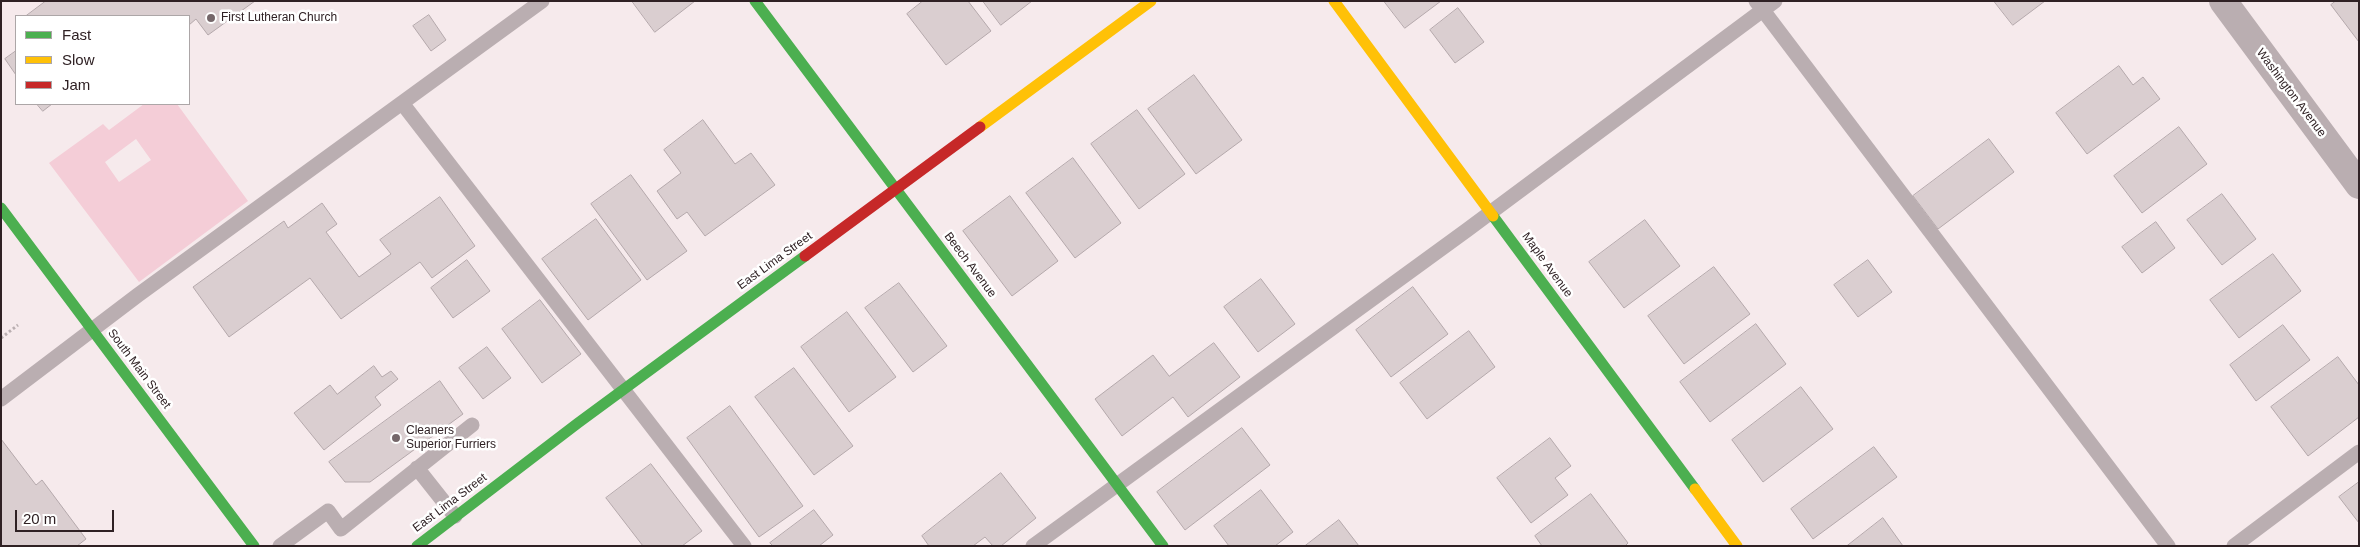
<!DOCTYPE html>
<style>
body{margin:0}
#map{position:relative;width:2360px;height:547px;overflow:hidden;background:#f6eaec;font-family:Helvetica,sans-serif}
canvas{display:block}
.frame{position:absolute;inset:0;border:2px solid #2f2124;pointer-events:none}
.legend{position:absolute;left:15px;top:15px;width:175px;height:90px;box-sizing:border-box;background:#fff;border:1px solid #aca6a7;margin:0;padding:6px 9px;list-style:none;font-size:15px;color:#2f2124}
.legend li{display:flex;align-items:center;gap:10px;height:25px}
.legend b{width:25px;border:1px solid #aca6a7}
.scale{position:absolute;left:15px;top:510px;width:99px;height:22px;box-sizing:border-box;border:2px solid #2f2124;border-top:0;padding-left:6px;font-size:15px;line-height:18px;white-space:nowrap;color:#2f2124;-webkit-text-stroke:4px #fff;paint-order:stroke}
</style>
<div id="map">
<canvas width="2360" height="547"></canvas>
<div class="frame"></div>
<ul class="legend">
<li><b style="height:6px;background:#4caf50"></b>Fast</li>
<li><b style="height:6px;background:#ffc107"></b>Slow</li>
<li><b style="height:6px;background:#c62828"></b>Jam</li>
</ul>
<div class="scale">20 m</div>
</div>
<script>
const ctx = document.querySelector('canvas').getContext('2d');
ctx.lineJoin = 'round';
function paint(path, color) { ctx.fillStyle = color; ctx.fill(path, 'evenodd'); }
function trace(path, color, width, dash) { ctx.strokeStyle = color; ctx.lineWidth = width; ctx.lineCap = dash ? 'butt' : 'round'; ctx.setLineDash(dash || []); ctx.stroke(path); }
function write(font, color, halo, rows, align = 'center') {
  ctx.font = font + ' Helvetica,sans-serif'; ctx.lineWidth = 5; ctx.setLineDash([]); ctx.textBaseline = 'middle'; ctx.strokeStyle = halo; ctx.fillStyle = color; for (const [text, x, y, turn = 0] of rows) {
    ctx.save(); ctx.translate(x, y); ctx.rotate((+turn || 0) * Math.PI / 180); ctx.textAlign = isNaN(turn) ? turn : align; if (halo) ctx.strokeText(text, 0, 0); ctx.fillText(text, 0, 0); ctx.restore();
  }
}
paint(new Path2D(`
 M144 104H177L248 201 139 282 49 163 103 124 109 130ZM136 139 151 160 119 182 105 162Z`), '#f4cdd7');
const building = new Path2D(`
 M46 1H255L208 35 196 19 189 25V16H26Z
 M632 1H695L655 32Z
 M923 1H968L991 31 946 65 907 14Z
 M983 1H1032L1001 25Z
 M1384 1H1441L1405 28Z
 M1994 1H2045L2013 25Z
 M2336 1H2359V42L2331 5Z
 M1458 8 1484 42 1455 63 1430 30Z
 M429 15 446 40 431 51 413 26Z
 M16 51V75L5 59Z
 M2119 66 2133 85 2143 77 2160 99 2087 154 2056 113Z
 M1194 75 1242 140 1196 174 1148 109Z
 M37 104H52L43 111Z
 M1137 110 1185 174 1139 209 1091 144Z
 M703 120 735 164 751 153 775 185 705 236 687 212 677 219 657 191 681 173 664 150Z
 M2179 127 2207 164 2142 213 2114 176Z
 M1989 139 2014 172 1938 229 1913 196Z
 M1073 158 1121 223 1075 258 1026 193Z
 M631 175 687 251 647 280 591 204Z
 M2222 194 2256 239 2222 265 2187 220Z
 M1010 196 1058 261 1012 296 963 231Z
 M440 197 475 246 432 278 420 262 341 319 310 278 229 337 193 287 284 221 288 228 322 203 337 224 326 232 359 277 391 254 380 240Z
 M596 219 641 280 588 320 542 259Z
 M1645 220 1680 266 1624 308 1589 262Z
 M2156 222 2175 248 2142 273 2122 247Z
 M2273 254 2301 291 2239 338 2210 300Z
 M467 260 490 291 453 318 431 288Z
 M1868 260 1892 292 1858 317 1834 285Z
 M1714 267 1750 314 1684 364 1648 316Z
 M1261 279 1295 324 1258 352 1224 307Z
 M899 283 947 346 913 372 865 308Z
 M1413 287 1448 334 1391 377 1356 330Z
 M540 300 581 354 542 383 502 329Z
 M847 312 896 377 849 412 801 347Z
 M1756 324 1786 364 1710 422 1680 382Z
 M2283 325 2310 360 2256 401 2230 365Z
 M1469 331 1495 367 1427 419 1400 383Z
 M1214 343 1240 377 1188 417 1173 397 1122 436 1095 399 1153 355 1169 376Z
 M487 347 511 378 483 399 459 368Z
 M2338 357 2359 385V417L2308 456 2271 407Z
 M374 366 382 377 391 371 398 379 375 397 381 405 324 450 294 413 330 385 337 394Z
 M794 368 853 446 814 475 755 397Z
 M440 381 463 414 370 482H345L329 462Z
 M1801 387 1833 429 1763 482 1732 440Z
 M730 406 803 506 759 537 687 438Z
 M1242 428 1270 465 1185 530 1157 492Z
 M1550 438 1571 466 1555 478 1568 495 1531 523 1497 478Z
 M1 439 36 485 42 480 86 539 77 546H1Z
 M1874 447 1897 477 1813 539 1791 509Z
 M651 464 702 531 682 546H643L606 498Z
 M1001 473 1036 518 1001 546H993L985 537 973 546H929L922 536Z
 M2359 482V523L2339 497Z
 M1261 490 1293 532 1275 546H1229L1214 526Z
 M1591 494 1628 543 1625 546H1542L1535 536Z
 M814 510 833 535 819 546H773L770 543Z
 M1883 518 1903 546H1847Z
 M1339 520 1359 546H1305Z`);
paint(building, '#daced0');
trace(building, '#b4a8ab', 1);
trace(new Path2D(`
 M1 338 18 325`), '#b9aeb0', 3, [2.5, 2.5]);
trace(new Path2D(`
 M1756 1 2168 546
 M402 103 744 546
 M1 399 138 295 542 1
 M417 468 455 516
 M280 546 328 511 341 529 472 425
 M1033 546 1467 230 1775 1
 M2234 546 2359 452`), '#baaeb1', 15);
trace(new Path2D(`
 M2223 1 2359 185`), '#baaeb1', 28);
trace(new Path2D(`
 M755 1 1163 546
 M1 208 254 546
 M1493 216 1695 489
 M417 546 578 423 805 256`), '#4caf50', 11);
trace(new Path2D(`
 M1334 1 1493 216
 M980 127 1151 1
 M1695 489 1737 546`), '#ffc107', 11);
trace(new Path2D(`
 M805 256 980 127`), '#c62828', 11);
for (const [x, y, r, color] of [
 [211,18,5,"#75676a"],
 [396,438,5,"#75676a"]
]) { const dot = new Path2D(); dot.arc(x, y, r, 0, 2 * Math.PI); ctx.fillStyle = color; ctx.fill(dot); trace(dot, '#fff', 2); }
write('12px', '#2f2124', '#fff', [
 ["First Lutheran Church",221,18],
 ["Cleaners",406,431],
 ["Superior Furriers",406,445]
], 'left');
write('12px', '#2f2124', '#fff', [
 ["Washington Avenue",2291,93,53],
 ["East Lima Street",775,261,-36],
 ["Beech Avenue",970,265,53],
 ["Maple Avenue",1547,265,54],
 ["South Main Street",139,369,53],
 ["East Lima Street",450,503,-37]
]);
</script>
